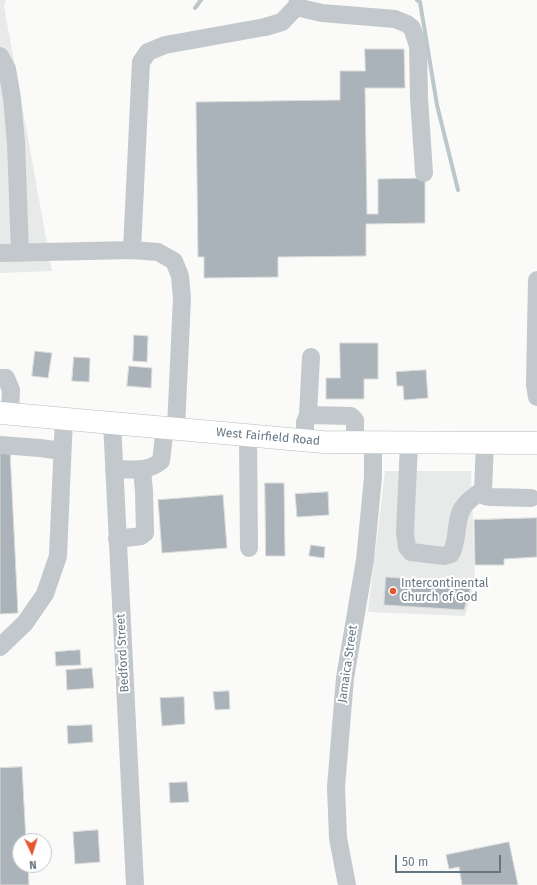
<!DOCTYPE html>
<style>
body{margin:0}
#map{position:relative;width:537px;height:885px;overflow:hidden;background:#fafaf8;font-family:"Fira Sans",sans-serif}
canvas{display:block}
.north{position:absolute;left:12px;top:833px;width:40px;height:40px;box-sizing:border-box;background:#fff;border:1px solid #c1c8cd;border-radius:50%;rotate:176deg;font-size:11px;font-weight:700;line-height:16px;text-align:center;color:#657683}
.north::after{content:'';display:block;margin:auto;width:14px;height:18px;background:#e4572e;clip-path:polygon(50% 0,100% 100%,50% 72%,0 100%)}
.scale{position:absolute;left:395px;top:855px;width:106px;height:18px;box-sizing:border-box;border:2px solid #657683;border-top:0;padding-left:5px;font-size:12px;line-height:14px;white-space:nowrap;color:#657683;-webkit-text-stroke:3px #fff;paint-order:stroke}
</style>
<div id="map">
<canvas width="537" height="885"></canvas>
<div class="north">N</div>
<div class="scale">50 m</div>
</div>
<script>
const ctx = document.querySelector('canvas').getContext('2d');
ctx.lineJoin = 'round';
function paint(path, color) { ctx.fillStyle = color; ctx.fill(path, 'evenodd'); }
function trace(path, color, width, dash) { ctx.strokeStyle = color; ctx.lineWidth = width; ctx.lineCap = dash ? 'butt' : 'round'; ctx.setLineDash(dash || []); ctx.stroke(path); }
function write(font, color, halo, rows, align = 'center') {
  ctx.font = font + ' "Fira Sans",sans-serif'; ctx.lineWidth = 4; ctx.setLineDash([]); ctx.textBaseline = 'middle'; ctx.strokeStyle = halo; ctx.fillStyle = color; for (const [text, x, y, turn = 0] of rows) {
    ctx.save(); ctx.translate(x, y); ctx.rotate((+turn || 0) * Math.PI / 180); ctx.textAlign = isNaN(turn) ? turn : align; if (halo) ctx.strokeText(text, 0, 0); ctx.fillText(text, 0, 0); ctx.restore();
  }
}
paint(new Path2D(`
 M0 0H6L4 6 52 271 0 273Z
 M385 471H471L475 580 465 616 368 612Z`), '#e8e9e9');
trace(new Path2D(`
 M417 0 420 2 437 105 458 190
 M195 8 201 0`), '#bbc7cb', 4);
const building = new Path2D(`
 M365 49H404L405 88H365L367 214H378V179L425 178V223L366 224V256L278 257V277L204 278V257H198L196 102 340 100V71H365Z
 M134 335 148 336 147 362 133 361Z
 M340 343H378V379H364V399H326V378H340Z
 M35 351 52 353 48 378 32 376Z
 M74 357 90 358 89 382 72 381Z
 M129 366 152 368 151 388 127 386Z
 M426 370 428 398 404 400 403 386H397L396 372Z
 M10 450 18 613 0 614V451Z
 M265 483H284L285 556H266Z
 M328 492 329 515 297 517 295 494Z
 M223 495 227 548 162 553 158 500Z
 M537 518V557L504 559V565H475L474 520Z
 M311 545 325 547 324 558 309 556Z
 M386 577 472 583 464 610 384 605Z
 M80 650 81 665 56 666 55 652Z
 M92 668 94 688 67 690 66 670Z
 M229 691 230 709 215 710 213 692Z
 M184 697 185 724 162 726 160 698Z
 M92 725 93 742 68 744 67 726Z
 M22 767 26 841H20V865H28L29 885H0V768Z
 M187 782 189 802 170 803 169 783Z
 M98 830 100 862 75 864 73 832Z
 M509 842 518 885H462L459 867 449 869 446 855Z`);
paint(building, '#aab3b9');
trace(building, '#dcdcda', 1);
const major = new Path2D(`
 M0 413 323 442 537 443`);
trace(major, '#b5babe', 23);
trace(new Path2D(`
 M296 7 322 13 395 19 407 24 412 28 418 46 419 98 424 173
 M0 56 7 69 12 98 16 143 20 253
 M132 250 141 62 148 52 165 45 265 27 282 22 297 6 298 0
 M0 253 132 250 158 252 174 261 180 276 182 298 176 428
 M537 280 535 385 537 397
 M0 378H6L11 390 10 413
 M308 415 311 357
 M112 422 135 885
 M248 435 249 548
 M305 440V422L308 415 351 416 355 420V442
 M409 443 405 533 407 547 411 552 444 556 451 554C454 548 455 543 456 536 459 510 460 505 483 490
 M485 443 483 490 485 496 491 497 531 498
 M0 445 40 448 62 451
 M114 469C131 469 147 473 161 461L165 427
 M117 539 141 536 145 533 144 491 142 470
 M0 647 25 623 45 594 58 556 64 418
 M347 885 338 838 336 787 345 678 365 560 373 477V443`), '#c3c8cc', 18);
trace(major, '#fff', 22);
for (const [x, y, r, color] of [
 [393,591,4,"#e4572e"]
]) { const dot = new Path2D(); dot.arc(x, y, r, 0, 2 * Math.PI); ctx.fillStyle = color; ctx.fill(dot); trace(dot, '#fff', 1.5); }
write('12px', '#657683', '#fff', [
 ["West Fairfield Road",268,437,5],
 ["Bedford Street",123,653,-93],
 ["Jamaica Street",348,664,-82]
]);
write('12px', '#657683', '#fff', [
 ["Intercontinental",401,584],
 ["Church of God",401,598]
], 'left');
</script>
